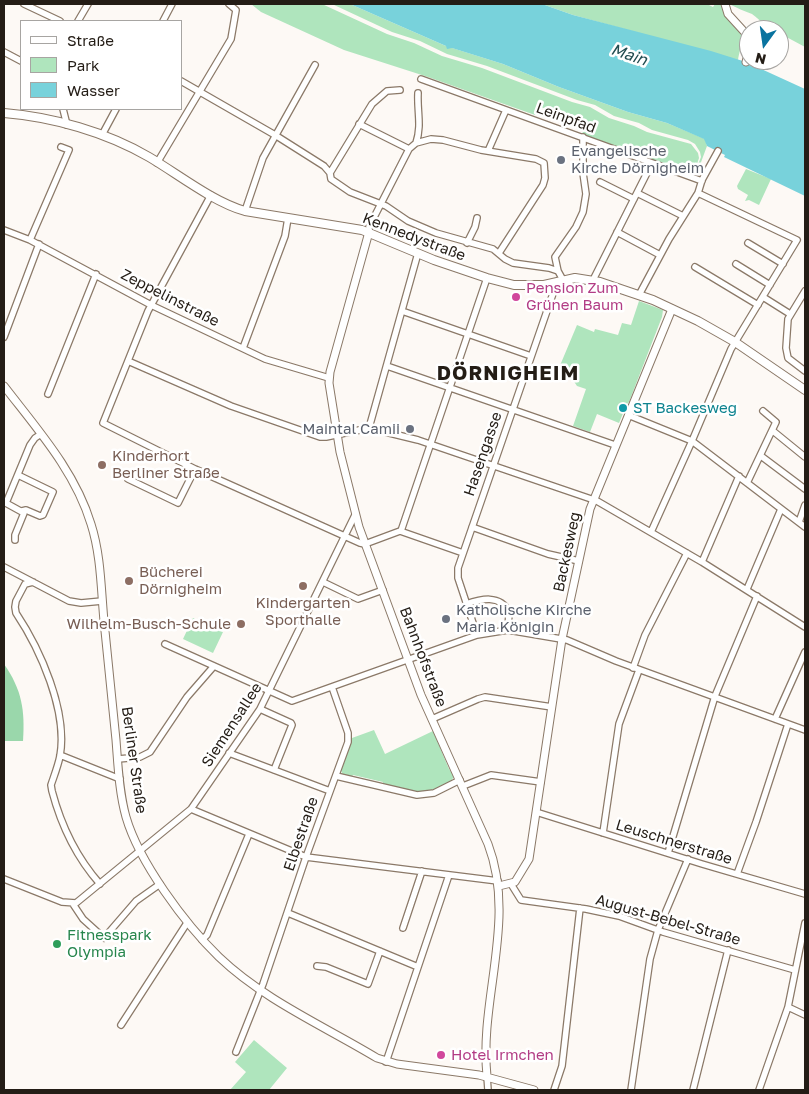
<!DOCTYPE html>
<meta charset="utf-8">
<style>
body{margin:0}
#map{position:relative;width:809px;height:1094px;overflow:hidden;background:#fdf9f5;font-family:"Golos Text",sans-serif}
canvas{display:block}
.frame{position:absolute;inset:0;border:5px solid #241d16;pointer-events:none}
.legend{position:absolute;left:20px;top:20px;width:162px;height:90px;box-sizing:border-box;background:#fff;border:1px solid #a7a5a2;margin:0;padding:6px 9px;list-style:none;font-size:15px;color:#241d16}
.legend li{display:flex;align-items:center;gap:10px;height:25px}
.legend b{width:25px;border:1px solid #a7a5a2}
.north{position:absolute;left:739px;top:20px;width:50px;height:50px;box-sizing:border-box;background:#fff;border:1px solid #a7a5a2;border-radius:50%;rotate:194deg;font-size:14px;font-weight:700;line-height:20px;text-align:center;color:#241d16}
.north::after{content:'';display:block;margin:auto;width:18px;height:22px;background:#09739f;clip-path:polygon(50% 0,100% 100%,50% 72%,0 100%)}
</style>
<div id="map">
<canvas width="809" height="1094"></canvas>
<div class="frame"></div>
<ul class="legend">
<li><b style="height:6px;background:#fff"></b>Straße</li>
<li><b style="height:14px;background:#afe5bd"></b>Park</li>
<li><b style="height:14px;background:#78d2db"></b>Wasser</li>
</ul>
<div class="north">N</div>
</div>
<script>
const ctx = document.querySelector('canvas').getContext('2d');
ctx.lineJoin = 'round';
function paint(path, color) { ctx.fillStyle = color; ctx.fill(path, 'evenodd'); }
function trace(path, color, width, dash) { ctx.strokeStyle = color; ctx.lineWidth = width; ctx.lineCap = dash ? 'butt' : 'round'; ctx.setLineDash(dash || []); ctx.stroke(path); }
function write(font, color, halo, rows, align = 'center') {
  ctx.font = font + ' "Golos Text",sans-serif'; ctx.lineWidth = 5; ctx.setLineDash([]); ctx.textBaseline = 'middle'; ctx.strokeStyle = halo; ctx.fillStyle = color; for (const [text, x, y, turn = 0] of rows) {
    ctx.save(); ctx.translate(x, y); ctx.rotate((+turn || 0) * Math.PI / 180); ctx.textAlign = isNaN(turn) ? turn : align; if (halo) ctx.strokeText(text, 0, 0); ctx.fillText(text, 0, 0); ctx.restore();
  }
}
paint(new Path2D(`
 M251 4H322L387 34 414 43 442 56 482 68 572 102 590 107 609 118 634 126 647 132 691 144 698 153 699 158 694 173 696 178 582 135 585 123 538 106 535 115 428 77 344 50 261 12Z
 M332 4H350L446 46 503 64 559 87 628 112 667 123 705 139 707 146 697 173 695 172 701 157 700 152 695 144 688 140 652 130 639 123 614 116 595 105 577 100 487 66 447 54 420 41 392 32Z
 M542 4H707L713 7 715 4H722C723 21 741 25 742 39 742 45 739 53 738 60L573 15Z
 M729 4H805V47L779 33V30C766 30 761 20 752 14 744 11 737 8 729 4Z
 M746 169 771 179 759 205 749 200 745 201 748 195 738 189 737 186Z
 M639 301 663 310 662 317 629 402 627 404 623 403 621 409 624 411 619 423 597 414 590 432 573 426 586 389 577 386 573 380 556 375 577 325 594 332 595 329 618 335 622 323 631 325Z
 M193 618 223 632 213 653 183 639Z
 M374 730 385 754 433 731 449 769 454 776 452 780C429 797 409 792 383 786V782L353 775 351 778 343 776 341 770 352 738Z
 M254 1040 287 1068 269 1090H230L246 1072 235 1062Z`), '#afe5bd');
paint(new Path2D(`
 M4 664C22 690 25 710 23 741H4Z`), '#9ad7ab');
paint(new Path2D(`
 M350 4H542L573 15 711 51 746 62 805 89V196L724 157 725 155 707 146 704 139 667 123 628 112 559 87 503 64 452 48 447 49 446 46Z`), '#78d2db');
const minor = new Path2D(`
 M24 4 60 21
 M78 21 88 4
 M163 21 172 4
 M4 52 21 61
 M421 79 702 181
 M181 81 275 135 324 166 330 173 331 179 350 192 386 206 408 221 436 233 493 249 505 259 513 263 549 268 558 271
 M63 109 67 125
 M359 124 409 149
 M102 135 116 109
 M416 143C422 125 417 112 418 93
 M488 151 506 110
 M157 163 231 39 236 10 229 4
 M330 173 372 104 387 91 400 90
 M600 182 634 199
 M637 193 683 216
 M211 195 148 311 103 423 195 469 360 543 365 544 400 531 463 553
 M245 211 263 158 315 65
 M4 230 30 240 151 305 265 359 329 378
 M369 232V227L409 149 416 143 431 139 443 140 481 150 536 159 544 163 545 178 543 185 499 253
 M617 232 660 255
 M30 240 69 150 61 147
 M467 243 475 227 477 218
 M748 243 783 264
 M736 264 770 285
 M695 267 758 305
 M563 280 558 271 555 257 576 227 583 212 586 194 583 173V137
 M593 280 652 163
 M805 291 788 319 786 348 788 358 805 371
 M639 295 669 239 698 193 702 180 718 151
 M763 297 790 314
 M402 311 531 356
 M4 337 39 244
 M243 348 285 236 288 218
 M128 361 231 406 320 437H326L369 428 377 430 418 440 597 501 702 562 805 627
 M387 366 615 445
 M48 394 96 274
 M628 415 692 441 805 527
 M369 428 418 253
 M773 431 805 457
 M761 456 805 489
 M18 475 53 492 43 515 40 516 26 510 22 511
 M128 479 178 503 195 469
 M747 483 776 422 763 411
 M4 502 24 513 15 535V540
 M6 503 30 445 35 438 41 434
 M799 522 805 505
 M472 527 548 554 579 561
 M401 531 487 278
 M651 532 692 441 731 349 797 240 698 193
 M702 562 739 476
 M4 567 69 601 81 603 102 601
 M33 582 25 584 16 601 15 607 16 613C40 649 68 711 60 756 58 766 54 776 51 785L52 791C61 825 77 858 100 884
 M323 582 358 599 383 590
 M747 589 781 509
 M466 604C481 599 500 594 509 612L508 630
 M477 635 458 578V568L557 282
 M165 644 292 701 477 635 508 630 567 640 616 661 805 730
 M633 668 645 635 687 553
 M260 709 291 723 292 725 274 770
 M432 719 478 699 485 697 552 707
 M775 719 805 652
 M229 753 330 791
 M60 755 120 779
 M118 759 140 757 150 752 187 697 214 666
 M336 776 417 795 434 793 460 780
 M463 786 491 775 541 782
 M191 809 306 857 498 881
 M536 812 702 864 805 894
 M603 833 619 724 639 670
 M668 853 715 696 757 596
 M737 874 756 822 788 724
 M4 879 62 902 76 903 191 809 260 709 355 515
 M511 884 521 900 586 909 619 916 663 932 795 970
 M73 904 83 919 104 938 136 901 160 884
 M288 913 418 967
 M403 928 422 871
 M202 940 207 935 249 834
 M317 966 326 967 368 984 380 951
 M788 1007 805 1015
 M121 1025 187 923
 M236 1052 263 984 306 857 348 742V733L332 687
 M386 1062 449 875
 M487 1076 488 1090
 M554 1090 562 1066 580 908
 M631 1090 650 959 658 930 688 859
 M693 1090 728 950
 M759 1090 788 1007 805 923`);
const tertiary = new Path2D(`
 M725 4 728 14 749 37
 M746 62 749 50
 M369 232 330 372 329 383 340 452 359 527 421 695 488 844C517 920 479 999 487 1076
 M4 386C37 429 75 471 91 524 101 555 101 589 104 621 108 661 112 700 116 740 118 765 119 792 126 817 139 862 185 924 219 957 264 1000 324 1026 377 1058L397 1064 479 1075 534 1090
 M499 886 515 882 529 859 562 639 590 509 672 309`);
const secondary = new Path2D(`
 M4 113C53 117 106 132 149 157 178 174 213 202 245 211L362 230 434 260 487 278 514 285H544L575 278 600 282 653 300 698 321 735 342 805 390`);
trace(minor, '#8b7968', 8);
trace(tertiary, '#8b7968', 9);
trace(secondary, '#8b7968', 10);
trace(minor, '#fff', 5.5);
trace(tertiary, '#fff', 7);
trace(secondary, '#fff', 8);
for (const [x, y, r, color] of [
 [561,160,5,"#6b7280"],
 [516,297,5,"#d1479c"],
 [623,408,5,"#0f9aa8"],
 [410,429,5,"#6b7280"],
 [102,465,5,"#8d6e63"],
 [129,581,5,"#8d6e63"],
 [303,586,5,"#8d6e63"],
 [446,619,5,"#6b7280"],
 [241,624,5,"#8d6e63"],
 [57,944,5,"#2e9e5b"],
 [441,1055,5,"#d1479c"]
]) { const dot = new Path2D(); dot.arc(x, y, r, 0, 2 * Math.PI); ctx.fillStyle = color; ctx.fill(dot); trace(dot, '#fff', 2); }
write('15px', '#241d16', '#fff', [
 ["Leinpfad",566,118,20],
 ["Kennedystraße",414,237,21],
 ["Zeppelinstraße",170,298,27],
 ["Hasengasse",483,454,-71],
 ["Backesweg",567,552,-78],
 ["Bahnhofstraße",423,657,69],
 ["Siemensallee",232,725,-57],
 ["Berliner Straße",134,760,82],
 ["Elbestraße",301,834,-71],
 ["Leuschnerstraße",674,842,17],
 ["August-Bebel-Straße",668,920,16]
]);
write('15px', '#5b616d', '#fff', [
 ["Evangelische",571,151],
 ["Kirche Dörnigheim",571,168],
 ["Maintal Camii",400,429,"right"],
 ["Katholische Kirche",456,610],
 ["Maria Königin",456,627]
], 'left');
write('15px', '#b23c85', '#fff', [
 ["Pension Zum",526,288],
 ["Grünen Baum",526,305],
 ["Hotel Irmchen",451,1055]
], 'left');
write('15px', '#0d838f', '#fff', [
 ["ST Backesweg",633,408]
], 'left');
write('15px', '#785e54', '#fff', [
 ["Kinderhort",112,456],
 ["Berliner Straße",112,473],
 ["Bücherei",139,572],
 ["Dörnigheim",139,589],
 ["Kindergarten",303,603,"center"],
 ["Sporthalle",303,620,"center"],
 ["Wilhelm-Busch-Schule",231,624,"right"]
], 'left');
write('15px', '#27864d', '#fff', [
 ["Fitnesspark",67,935],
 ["Olympia",67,952]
], 'left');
write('italic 16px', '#224c50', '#fff', [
 ["Main",629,55,19]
]);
ctx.letterSpacing = '1px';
write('bold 20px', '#241d16', '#fff', [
 ["DÖRNIGHEIM",508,374]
]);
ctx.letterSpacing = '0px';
</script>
